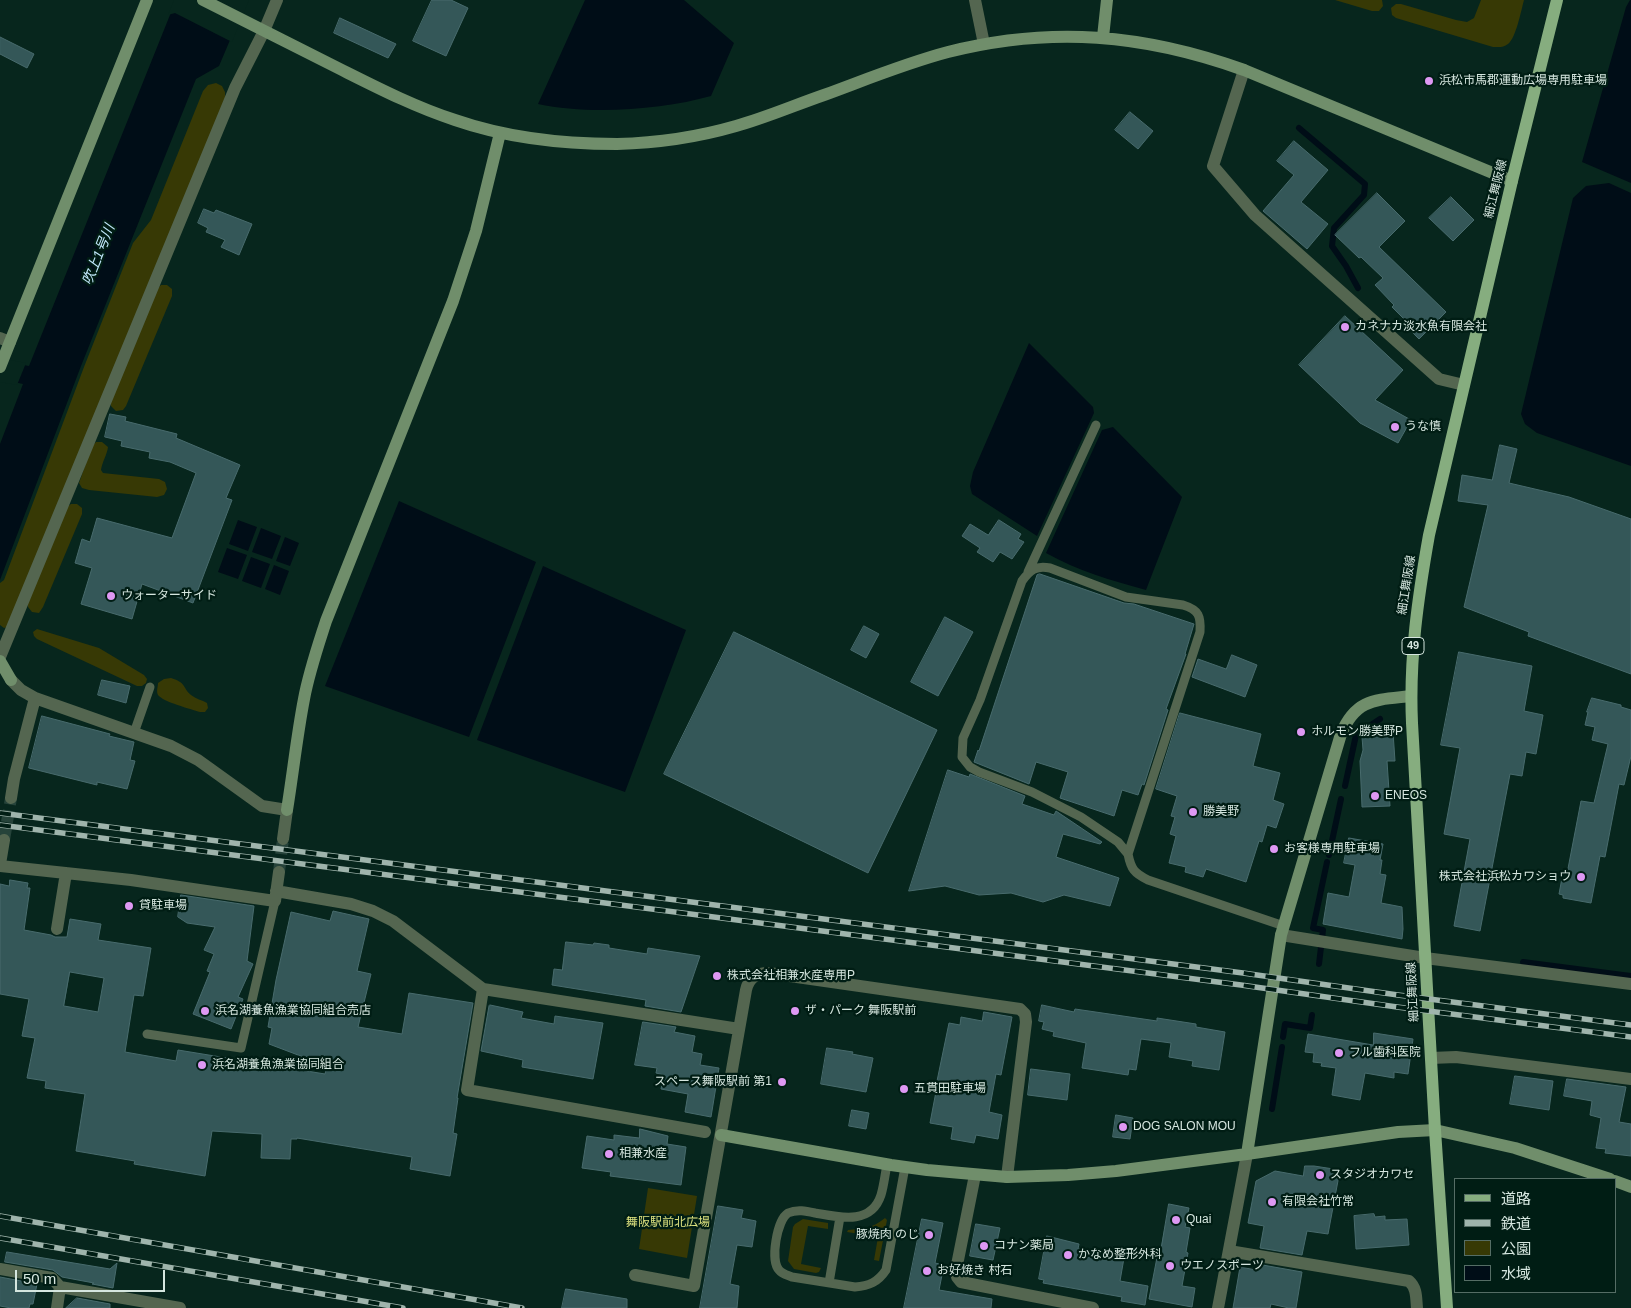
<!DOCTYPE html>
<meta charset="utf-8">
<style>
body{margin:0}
#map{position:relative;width:1631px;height:1308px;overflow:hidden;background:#07261d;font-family:Arial,"Noto Sans JP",sans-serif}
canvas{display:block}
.legend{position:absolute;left:1454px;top:1178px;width:162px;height:115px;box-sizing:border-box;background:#001d14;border:1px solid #556d65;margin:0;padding:6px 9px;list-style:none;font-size:15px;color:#d5e6df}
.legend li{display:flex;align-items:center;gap:10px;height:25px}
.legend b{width:25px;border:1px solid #556d65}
.scale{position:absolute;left:15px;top:1270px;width:150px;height:22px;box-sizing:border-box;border:2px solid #d5e6df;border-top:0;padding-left:6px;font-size:15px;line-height:18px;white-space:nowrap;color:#d5e6df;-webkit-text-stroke:4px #001d14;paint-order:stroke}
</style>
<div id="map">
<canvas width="1631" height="1308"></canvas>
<ul class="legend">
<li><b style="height:6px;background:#86ad7f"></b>道路</li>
<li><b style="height:6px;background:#9fb4ac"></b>鉄道</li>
<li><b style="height:14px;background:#373905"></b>公園</li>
<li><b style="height:14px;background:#000d17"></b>水域</li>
</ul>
<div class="scale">50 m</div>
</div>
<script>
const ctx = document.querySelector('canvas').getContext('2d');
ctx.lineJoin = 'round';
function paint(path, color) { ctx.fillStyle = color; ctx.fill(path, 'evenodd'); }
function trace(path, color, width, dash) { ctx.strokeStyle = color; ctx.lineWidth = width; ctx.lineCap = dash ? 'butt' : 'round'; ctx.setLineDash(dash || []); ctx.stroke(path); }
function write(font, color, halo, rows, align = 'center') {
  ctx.font = font + ' Arial,"Noto Sans JP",sans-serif'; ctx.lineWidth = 4.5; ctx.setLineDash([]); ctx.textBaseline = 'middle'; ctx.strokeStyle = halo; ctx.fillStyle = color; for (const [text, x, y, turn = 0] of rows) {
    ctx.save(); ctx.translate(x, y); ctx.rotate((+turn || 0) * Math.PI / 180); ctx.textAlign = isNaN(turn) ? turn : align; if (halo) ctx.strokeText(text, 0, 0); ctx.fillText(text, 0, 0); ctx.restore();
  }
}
paint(new Path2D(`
 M1335 0H1382L1383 6 1379 11H1372Z
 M1481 0H1524C1521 11 1516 38 1508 44 1503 48 1499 47 1493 47L1396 18 1392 15 1391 8 1396 4H1401L1456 20 1467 22 1474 18Z
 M216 83 222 86 225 92V100L7 627 4 628 0 625V583L4 580 84 367 133 243 151 220 203 91 208 85Z
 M161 285H167L172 289V296L126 406 123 410 116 411 111 406V399L157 289Z
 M96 442H102L108 447C107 455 102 462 101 470L103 473 159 479 165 482 167 489 164 495 157 497 89 490 82 488 79 483 92 446Z
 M71 504H77L82 508V514L43 607 39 613 32 612 28 607V602L67 507Z
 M37 629 99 648 144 675 147 679 146 683 142 686H137L37 639 34 636 33 632Z
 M171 678C187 683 182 687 191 695 196 699 202 700 207 703L208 708 205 712H200C191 709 163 702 158 695 156 691 158 687 158 683L164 679Z
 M648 1188 697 1196 687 1258 639 1249Z
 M885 1218 887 1220 879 1261 874 1260 878 1237 847 1232 848 1230C863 1229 873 1228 885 1218Z
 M803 1219 828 1223V1229L808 1226 801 1264 821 1268 819 1272 816 1273 794 1269 788 1261 793 1227 795 1224Z`), '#373905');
paint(new Path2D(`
 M176 0H247L219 66 196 79 81 366 0 580V444L23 384 0 379V361L29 366Z
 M585 0H684L734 43 711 96C661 110 590 115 538 104Z
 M1630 0H1631V183L1582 162 1626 7Z
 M1609 183 1631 193V466L1537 433 1525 424 1521 414 1573 198 1586 186Z
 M1029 343 1093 407 1094 413 1037 536 972 494 970 486 973 472Z
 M1113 427 1182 497 1146 590C1110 580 1078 571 1046 553L1102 430Z
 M399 501 536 562 469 737 325 686Z
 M238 520 257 527 248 551 229 544Z
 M261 528 281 536 272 559 252 552Z
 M285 537 299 543 290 566 276 561Z
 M227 548 247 555 238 579 218 572Z
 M251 557 270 564 261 588 242 581Z
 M274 565 289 571 280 595 265 589Z
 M543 566 686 630 625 792 477 740Z`), '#000d17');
paint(new Path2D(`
 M174 0H249L232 42 175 13 168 15Z
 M0 358 26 363 17 385 0 382Z`), '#07261d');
trace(new Path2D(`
 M1299 128 1365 184 1364 195 1334 228 1332 246 1346 266 1358 288
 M1345 786 1356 735 1380 719
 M1329 855 1341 799
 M1523 962 1631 976
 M1319 964 1323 930 1313 928 1327 862
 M1283 1037 1285 1024 1310 1028 1312 1015
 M1272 1109 1282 1047`), '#000d17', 6);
const building = new Path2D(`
 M432 0H451L468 8 446 56 413 41Z
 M340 18 396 44 388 58 334 33Z
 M0 37 34 54 27 68 0 54Z
 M1130 112 1153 131 1138 149 1115 130Z
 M1294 141 1328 170 1301 202 1328 224 1307 249 1263 211 1294 175 1277 161Z
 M1377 193 1405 221 1379 247 1446 312 1419 339 1402 322 1404 319 1392 307 1394 305 1375 285 1383 278 1361 257 1359 258 1335 235Z
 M1451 197 1474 220 1453 241 1429 218Z
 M204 209 214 213 216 210 252 224 239 255 221 247 225 240 206 232 208 228 198 223Z
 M1345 316 1403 370 1375 400 1411 420 1398 443 1360 423 1299 365Z
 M110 414 126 417 125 421 177 434 176 438 240 465 226 498 232 500 193 603 142 584 132 619 81 604 92 568 75 563 82 539 90 542 97 518 172 538 196 473 170 462 149 458 150 452 121 446 122 441 105 437Z
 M1500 445 1517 449 1509 483 1569 497 1631 519V674L1528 636 1529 632 1464 607 1488 505 1458 501 1462 475 1492 480Z
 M999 520 1021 534 1018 539 1024 542 1012 559 1000 552 993 562 977 552 980 548 962 536 970 524 988 535Z
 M1040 574 1124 603 1134 604 1194 624 1185 654H1186L1166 709 1168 710 1144 785 1142 784 1138 795 1122 790 1114 816 1060 798 1068 772 1036 762 1029 784 974 762 978 750 979 751 1037 575Z
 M945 617 973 632 938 696 911 682Z
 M864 626 879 634 866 658 851 650Z
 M734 632 937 730 868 873 664 774Z
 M1459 652 1532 666 1524 711 1543 715 1536 754 1526 752 1522 776 1510 774 1480 931 1454 926 1470 839 1444 834 1460 748 1441 745Z
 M1232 655 1257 665 1245 697 1192 677 1198 659 1226 669Z
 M102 680 130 686 126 703 98 695Z
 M1592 698 1621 705V707L1631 710V756L1624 785 1619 784 1605 857 1600 856 1591 903 1563 898V895L1559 894 1562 878 1566 879 1581 801 1594 803 1608 744 1592 740 1595 727 1585 725 1588 712H1587Z
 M1180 713 1261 734 1253 766 1280 773 1273 800 1284 804 1276 828 1267 825 1262 842 1259 841 1246 882 1206 869 1203 877 1185 872 1186 867 1169 863 1176 836 1170 834 1175 817 1171 816 1177 796 1156 789Z
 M42 716 110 734 109 736 134 742 130 760 135 761 127 789 97 782V785L29 768Z
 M1376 732H1393L1395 761H1387L1390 806 1362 807 1360 761 1363 750 1362 737 1377 736Z
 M948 770 969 777 970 774 1025 796 1022 804 1054 815 1056 811 1102 842 1100 844 1063 834 1056 857 1119 878 1110 906 1064 895 1043 902 1011 893 979 895 945 886 909 891Z
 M1349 838 1383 844 1380 860H1382L1380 874 1386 875 1381 903 1402 907 1403 929 1402 939 1323 924 1328 893 1349 897 1355 865 1344 863Z
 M10 880 28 883 27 888H30L24 930 51 935 55 937H67L70 919 101 924 98 940 151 948 143 996 134 995 125 1052 176 1061 178 1050 325 1074 327 1066 269 1044 272 1028 268 1027 276 980 291 912 330 921 333 911 369 919 357 971 371 974 358 1027 402 1034 409 993 473 1003 457 1098H458L453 1133 457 1134 450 1176 410 1169 412 1157 297 1138V1139H291L290 1159 261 1158 262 1134 212 1131 205 1176 134 1164 135 1161 76 1151 85 1094 45 1088 46 1081 27 1078 35 1038 22 1036 29 999 0 994V884L9 886ZM70 972 104 978 98 1012 64 1006Z
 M181 895 254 906 247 961 253 964 238 997 243 999 231 1029 193 1014 210 972 207 971 214 954 204 950 215 927 187 923 178 917Z
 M566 942 593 945 594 943 609 945V948L647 954 648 948 700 956 681 1012 645 1006 646 1000 552 985 554 969 562 970Z
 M490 1005 523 1012 521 1018 554 1024 555 1016 603 1023 593 1079 522 1067 523 1060 481 1051 489 1006Z
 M1042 1005 1074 1012 1075 1009 1157 1021V1018L1196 1024V1027L1225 1032 1219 1070 1192 1066 1193 1061 1169 1057 1171 1043 1141 1039 1136 1070 1129 1069 1128 1075 1082 1068 1086 1043 1053 1036 1054 1032 1042 1029 1044 1022 1039 1021Z
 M984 1012 1012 1017 1001 1075 996 1074 989 1112 1002 1115 998 1139 976 1135 974 1143 951 1139 953 1127 930 1123 938 1081H937L949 1023 960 1025 961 1017 982 1021Z
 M643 1022 676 1027 674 1032 695 1036 692 1052 702 1054 700 1065 719 1068 711 1117 685 1112 688 1094 661 1089 664 1075 656 1073 657 1068 635 1065Z
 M1374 1033 1413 1039 1408 1074 1394 1072V1078L1365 1073 1360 1100 1332 1095 1336 1068 1321 1066 1322 1063 1313 1062 1314 1053 1305 1052 1308 1034 1373 1045Z
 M827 1048 853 1052 852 1054 873 1058 866 1092 821 1084Z
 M1031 1069 1070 1074 1067 1100 1028 1095Z
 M1515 1076 1553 1081 1549 1110 1510 1104Z
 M1567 1079 1626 1087 1619 1122 1631 1124V1156L1605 1153 1606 1149 1596 1148 1601 1118 1590 1115 1592 1101 1564 1096Z
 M852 1110 869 1113 866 1129 849 1126Z
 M1116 1115 1133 1118 1130 1139 1113 1137Z
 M640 1129 668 1136 667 1144 686 1147 681 1185 610 1176 611 1172 582 1168 587 1136 614 1140V1135L639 1138Z
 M1305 1166H1314L1340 1170 1328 1234 1307 1231 1302 1255 1260 1248 1264 1226 1248 1223 1256 1181 1275 1171 1303 1176Z
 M1169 1204 1189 1208 1185 1227 1190 1228 1186 1252 1188 1253 1182 1286 1195 1288 1192 1307 1149 1299 1159 1247H1161Z
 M718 1206 743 1210 741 1218 756 1221 752 1247 737 1245 730 1284 739 1286 737 1308H700Z
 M1374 1214 1375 1217 1385 1216V1220L1407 1219 1409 1245 1356 1249 1354 1216Z
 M922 1219 943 1223 935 1263 944 1265 939 1290 992 1299 991 1308H904Z
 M976 1224 1000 1228 993 1260 970 1256Z
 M1047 1236 1079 1244 1078 1249 1124 1258 1120 1281 1148 1286 1145 1305 1121 1301 1122 1297 1043 1283 1044 1280 1039 1279Z
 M7 1252 110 1269 117 1263 113 1288 92 1284 94 1283 62 1277 53 1270 5 1262Z
 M1257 1264 1302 1272 1296 1308H1289L1271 1304 1270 1308H1233L1240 1267 1256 1270Z
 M0 1277 37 1284 33 1304H30L29 1308H11L0 1306Z
 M566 1289 627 1299V1308H562Z
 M77 1298 110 1304V1308H66Z`);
paint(building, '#345758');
trace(building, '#486b6d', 1);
trace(new Path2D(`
 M4 840 11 798
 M279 872 283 839`), '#26433a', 12, [12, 6]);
trace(new Path2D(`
 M1028 572 1096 425
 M134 733 150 687
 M1128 854 1118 842 1081 817 1032 792 979 772 970 767 962 757 963 738 980 700 1022 581C1030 570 1036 565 1050 568L1126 597 1183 605C1199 610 1201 616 1200 632L1128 854C1131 869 1134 873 1148 880L1284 926
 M147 1034 241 1048 275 901
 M887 1165C885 1174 884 1185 881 1195 871 1226 838 1217 815 1213 806 1211 797 1209 788 1213 777 1220 770 1260 779 1270 782 1274 787 1275 792 1277L855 1287C869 1286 878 1282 886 1270L905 1167
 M829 1283 840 1217`), '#546650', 9);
trace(new Path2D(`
 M975 0 984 44
 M1244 70 1213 166 1255 215 1439 379 1464 385
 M0 338 10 342
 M0 657 235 88 264 31 277 0
 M11 680 21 690 35 698 171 746 198 760 262 806 287 810 283 839
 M11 798 14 779 35 698
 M0 864 4 840
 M0 866 131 880 275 901 279 872
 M276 891 351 904 373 911 393 921 483 989 739 1029
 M57 929 66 873
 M1281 935 1425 958 1631 984
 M483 989 467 1090 705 1132
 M1431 1058 1456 1057 1631 1079
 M975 1175 956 1270 957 1277 961 1282 1093 1308
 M1229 1251 1409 1281C1417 1288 1416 1298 1417 1308
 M0 1269 52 1278 60 1287 180 1308
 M635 1275 694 1286 746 990C749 977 757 973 769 973L1020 1009 1025 1014 1026 1022 1007 1177
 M57 1308 60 1287
 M1218 1308 1247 1154`), '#546650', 12);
trace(new Path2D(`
 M203 0C248 23 294 46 340 69 378 88 415 107 455 120 507 138 562 144 617 144 657 143 698 137 736 126 765 118 795 105 824 95 865 80 906 63 948 52 1051 26 1144 34 1244 70L1512 181
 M1103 37 1107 0
 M0 367 147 0
 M0 661 11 680
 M287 810C293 773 297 735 304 699 309 672 318 646 326 621L453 301 476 231 500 133
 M721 1135 891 1165 927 1170 1007 1177 1068 1175 1116 1171 1247 1154 1398 1132 1435 1130 1515 1148 1610 1179
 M1247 1154 1281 935 1341 734C1356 698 1376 700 1411 696
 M1615 1181 1631 1187`), '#708e6b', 12);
trace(new Path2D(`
 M1447 1308 1435 1130 1412 723C1409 659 1418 597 1429 535L1512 181 1557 0`), '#86ad7f', 12);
const rail = new Path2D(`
 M0 813 1243 973 1398 995 1631 1025
 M0 825 1241 985 1397 1007 1631 1037
 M0 1216 522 1308
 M0 1238 403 1308`);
trace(rail, '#9fb4ac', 5.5);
trace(rail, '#001d14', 4, [11]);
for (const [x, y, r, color] of [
 [1429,81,5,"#de98f3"],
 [1345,327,5,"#de98f3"],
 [1395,427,5,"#de98f3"],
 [111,596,5,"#de98f3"],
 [1301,732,5,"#de98f3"],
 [1375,796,5,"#de98f3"],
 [1193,812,5,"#de98f3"],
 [1274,849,5,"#de98f3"],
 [1581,877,5,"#de98f3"],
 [129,906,5,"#de98f3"],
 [717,976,5,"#de98f3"],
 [205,1011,5,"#de98f3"],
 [795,1011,5,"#de98f3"],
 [1339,1053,5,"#de98f3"],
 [202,1065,5,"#de98f3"],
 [782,1082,5,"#de98f3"],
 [904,1089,5,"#de98f3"],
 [1123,1127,5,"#de98f3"],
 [609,1154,5,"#de98f3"],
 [1320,1175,5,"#de98f3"],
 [1272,1202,5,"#de98f3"],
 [1176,1220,5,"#de98f3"],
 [929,1235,5,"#de98f3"],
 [984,1246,5,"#de98f3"],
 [1068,1255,5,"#de98f3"],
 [1170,1266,5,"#de98f3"],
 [927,1271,5,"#de98f3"]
]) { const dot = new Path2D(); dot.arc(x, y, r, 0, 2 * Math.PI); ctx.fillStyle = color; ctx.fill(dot); trace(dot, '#001d14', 2); }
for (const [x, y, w] of [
 [1413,646,22]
]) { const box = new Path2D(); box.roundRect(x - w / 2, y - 8.5, w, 17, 4); ctx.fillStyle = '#001d14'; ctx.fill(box); trace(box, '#d5e6df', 1); }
write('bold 11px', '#d5e6df', null, [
 ["49",1413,646]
]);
write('12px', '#d5e6df', '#001d14', [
 ["浜松市馬郡運動広場専用駐車場",1439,81],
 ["カネナカ淡水魚有限会社",1355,327],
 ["うな慎",1405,427],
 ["ウォーターサイド",121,596],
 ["ホルモン勝美野P",1311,732],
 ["ENEOS",1385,796],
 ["勝美野",1203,812],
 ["お客様専用駐車場",1284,849],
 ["株式会社浜松カワショウ",1571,877,"right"],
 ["貸駐車場",139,906],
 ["株式会社相兼水産専用P",727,976],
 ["浜名湖養魚漁業協同組合売店",215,1011],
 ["ザ・パーク 舞阪駅前",805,1011],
 ["フル歯科医院",1349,1053],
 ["浜名湖養魚漁業協同組合",212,1065],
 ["スペース舞阪駅前 第1",772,1082,"right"],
 ["五貫田駐車場",914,1089],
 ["DOG SALON MOU",1133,1127],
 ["相兼水産",619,1154],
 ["スタジオカワセ",1330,1175],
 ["有限会社竹常",1282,1202],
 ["Quai",1186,1220],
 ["豚焼肉 のじ",919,1235,"right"],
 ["コナン薬局",994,1246],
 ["かなめ整形外科",1078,1255],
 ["ウエノスポーツ",1180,1266],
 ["お好焼き 村石",937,1271]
], 'left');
write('12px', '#d5e6df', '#001d14', [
 ["細江舞阪線",1496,189,-76],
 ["細江舞阪線",1407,585,-81],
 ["細江舞阪線",1413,992,-93]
]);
write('12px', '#dce17f', '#001d14', [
 ["舞阪駅前北広場",668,1223]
]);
write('italic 14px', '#c3eafd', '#001d14', [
 ["吹上1号川",99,255,-68]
]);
</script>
